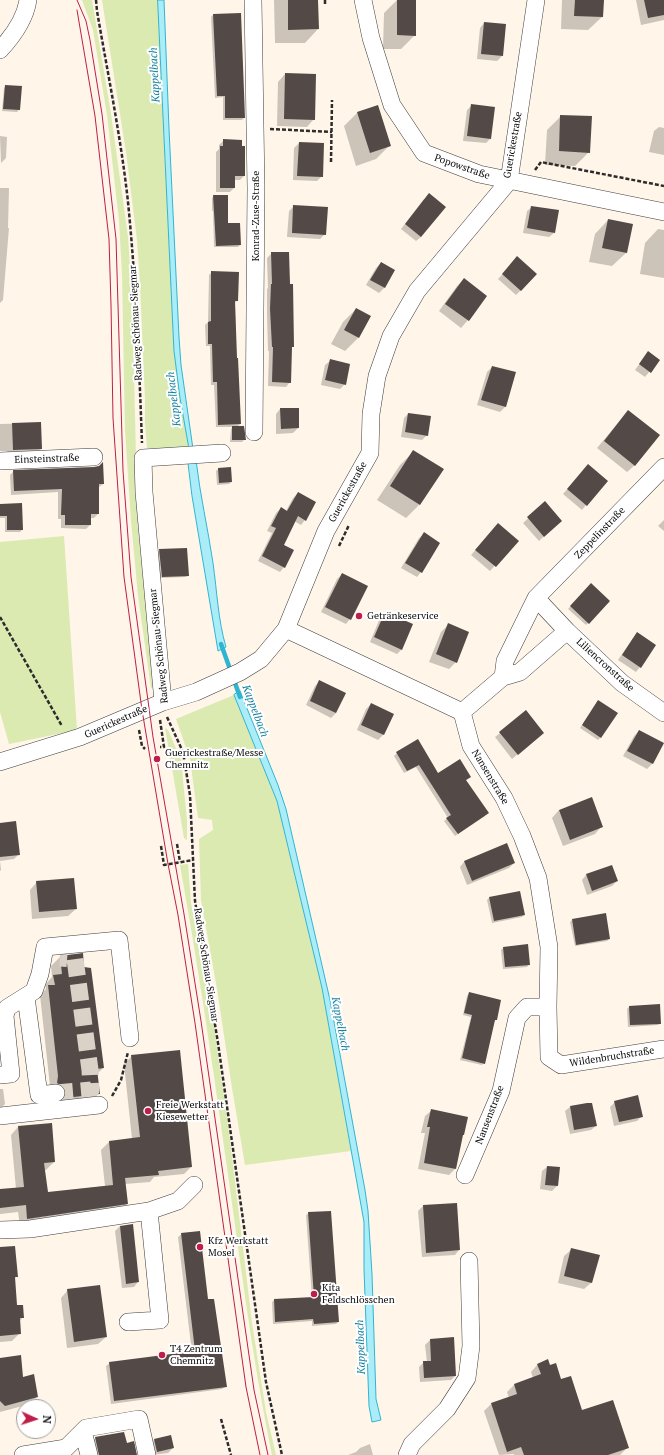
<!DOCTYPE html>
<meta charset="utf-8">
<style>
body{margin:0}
#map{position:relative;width:664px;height:1455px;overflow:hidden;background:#fff5e8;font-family:"PT Serif",serif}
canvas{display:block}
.north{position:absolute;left:16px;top:1399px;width:40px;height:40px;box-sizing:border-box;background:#fff;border:1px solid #9d9d9d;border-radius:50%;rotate:93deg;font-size:11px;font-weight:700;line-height:16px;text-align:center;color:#0a0a0a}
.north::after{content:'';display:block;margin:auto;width:14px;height:18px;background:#be1e49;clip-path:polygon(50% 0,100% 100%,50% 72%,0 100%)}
</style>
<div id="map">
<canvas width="664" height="1455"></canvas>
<div class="north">N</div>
</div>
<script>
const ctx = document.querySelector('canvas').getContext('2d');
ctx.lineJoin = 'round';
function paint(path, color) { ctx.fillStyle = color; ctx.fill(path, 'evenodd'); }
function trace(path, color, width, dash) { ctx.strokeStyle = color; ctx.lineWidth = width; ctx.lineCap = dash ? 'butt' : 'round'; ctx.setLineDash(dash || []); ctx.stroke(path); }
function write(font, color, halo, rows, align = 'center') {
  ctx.font = font + ' "PT Serif",serif'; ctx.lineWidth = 4; ctx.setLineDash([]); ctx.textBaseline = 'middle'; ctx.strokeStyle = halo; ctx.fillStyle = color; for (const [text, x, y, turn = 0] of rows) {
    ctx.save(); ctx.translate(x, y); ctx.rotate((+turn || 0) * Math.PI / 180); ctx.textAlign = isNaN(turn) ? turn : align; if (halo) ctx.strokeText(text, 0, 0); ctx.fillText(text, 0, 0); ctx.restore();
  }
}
paint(new Path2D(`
 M82 0H92L111 114 128 237 131 283 133 334 136 458 158 686 151 688 138 596 131 521 125 430 122 275 119 221 107 115 93 30Z
 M102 0H158L174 351 180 398 189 449 147 448 145 423V398L140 284 137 240 126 152Z
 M64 536 77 730 9 744 0 712V542Z
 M234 695 277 801 322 988 351 1151 245 1165 232 1088 217 989 201 900 199 839 213 830 212 820 198 818 190 759 176 719Z
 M165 728 168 730 181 760 187 820V840L184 838Z
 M188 864 191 903 213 1020 230 1140 252 1323 266 1412 276 1455H272C251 1353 239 1250 224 1147 211 1053 197 959 180 865Z`), '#dbeab1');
const water = new Path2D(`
 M158 0H164L169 129 179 337 181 365 193 449H189L180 398 174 351Z
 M188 460H196C200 495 208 529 213 563 217 591 218 620 226 647L218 651 192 496Z
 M240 691 278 785 286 809 330 1000 365 1190 368 1211 372 1274 376 1399 381 1420 372 1422 369 1406 364 1269V1222L322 988 277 801 234 695Z`);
paint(water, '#aaecf8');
trace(water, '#2fb5d2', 1);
paint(new Path2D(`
 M274 0H317L318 29 305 43H275Z
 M397 0H415V35L401 49H383L384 13Z
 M562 0H603L602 17 588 30 561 29Z
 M636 0H664V20L641 25Z
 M213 15 244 118 242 120H223V97L215 98 211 17Z
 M484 23 502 56 497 61 477 59 480 28Z
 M285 74 314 119 307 127 277 126 278 82Z
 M6 86 19 110 17 112 2 111 4 88Z
 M472 105 490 139 486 143 463 141 467 110Z
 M357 113 390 145 376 159 356 166 344 126Z
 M561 116 589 152 575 166 545 165 547 130Z
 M659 127 664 128V155L649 152 654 131Z
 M0 136 7 137 6 158 1 163Z
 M224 140 244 176 240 180H234V188L230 192H216V152L219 149V145Z
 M299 143 322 176 317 181 293 180 294 148Z
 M0 188H9L8 228H9L3 300 0 303Z
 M214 196 227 224 240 245 238 247H214L213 211H212V198Z
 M424 199 421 237 416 241 401 229Z
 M294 206 325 234 320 239 287 237 289 211Z
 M532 207 554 233 549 237 523 233 527 211Z
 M608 220 626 253 612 266 589 262 595 234Z
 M658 229 664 230V278L640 274 645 243Z
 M272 253 293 346 291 348 290 382 286 387 268 386 269 351H268L267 314V289L268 288 267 258Z
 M381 263 394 270 384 288 379 293 366 285 376 268Z
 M513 263 521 290 516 295 498 279Z
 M212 272 237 300 235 303 236 359 240 424 237 427 244 440 242 442H230L231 429 233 427H216L214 385H211L210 346H206L205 325 208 322 209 275Z
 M464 279 468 320 461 328 439 311 457 286Z
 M356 309 358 338 345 351 331 344 343 322Z
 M648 352 659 360 645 377 635 370Z
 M330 361 345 384 340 389 321 385 325 365Z
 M492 367 515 373 505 407 500 412 477 405 487 372Z
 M280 409H298V428L293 433 276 434V414Z
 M628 411 635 465 627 472 597 448Z
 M408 414 427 435 422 440 401 437 404 418Z
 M40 423 41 449 36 454 8 455 7 451H0V424Z
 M414 451 420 504 406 518 377 500 400 465Z
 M95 468 103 484 98 488V514L94 518H90V525L86 529 61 528V519H58V492L11 495 10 475 14 471Z
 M218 469 231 482 229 484 217 485 216 471Z
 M584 470 586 505 582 510 563 494Z
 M298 493 305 520 301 525 294 521 282 545 284 567 280 572 258 561 272 533 267 531 276 513 281 508 286 511 293 498Z
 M545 503 556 525 539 541 523 523Z
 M0 505 22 530 20 532H5V518H0Z
 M664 520V531L658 526Z
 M494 529 517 541 490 571 471 555Z
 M424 534 421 572 417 577 401 568 419 538Z
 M160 550 188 575 186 577 160 578 158 552Z
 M342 574 350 619 346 624 321 612 337 579Z
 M591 585 609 602 586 625 568 609Z
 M385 613 402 649 397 654 370 642 380 618Z
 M449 624 456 662 449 669 429 662 441 632Z
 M633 638 640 667 636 672 618 660Z
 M320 681 345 693 336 713 331 718 306 705 315 686Z
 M598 701 600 738 598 740 580 728Z
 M371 704 392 714 383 735 378 740 357 730 366 709Z
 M639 731 662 743 652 764 647 769 623 756 634 736Z
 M500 733H543L512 759 495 737Z
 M397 753 438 774 470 777 465 781 485 816 455 836 444 821 448 818 416 767 404 773 394 756Z
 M559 810 602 826 595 834 563 846 552 818Z
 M0 824 19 854 14 859 0 861 1 870 0 871Z
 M506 844 514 863 509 868 467 885 460 867 464 862Z
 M586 875 617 881 612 886 587 895 582 880Z
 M37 882 76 909 68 916 32 919 30 890Z
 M489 898 524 915 522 917 492 923 487 900Z
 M572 920 609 939 607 941 575 946 570 922Z
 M503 948 529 964 527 967 503 969 501 950Z
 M60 957 83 967 103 1068 97 1074 99 1093 90 1102 56 1106 50 1086 40 995 46 989 45 985 52 977 51 966Z
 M469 993 496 1020 493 1022 484 1063 482 1065 460 1060 471 1017 463 1015 467 996Z
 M659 1006 660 1023 658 1025 628 1027 627 1009 629 1007Z
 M132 1056 191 1167 184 1174 154 1177 150 1182 125 1184 127 1204 119 1211 20 1226 18 1212 0 1214V1190L16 1189 11 1135 18 1127 54 1162 46 1170H44L47 1193 105 1186 101 1150 109 1142 132 1139 124 1064Z
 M0 1088V1089H3L5 1104 0 1109Z
 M615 1102 642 1116 637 1121 614 1126 610 1107Z
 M570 1107 596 1126 591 1130 570 1134 565 1111Z
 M432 1110 455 1169 449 1175 418 1169 425 1133H421L425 1116Z
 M547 1167 559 1168 557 1186 552 1191 540 1189 542 1171Z
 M423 1206 459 1250 455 1255 422 1257 418 1211Z
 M309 1213 338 1322 336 1324 312 1326V1321L273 1324 272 1302 274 1300 312 1298 306 1215Z
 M120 1226 138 1282 134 1287 122 1288 115 1231Z
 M182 1234 208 1300 226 1386 222 1389 111 1404 106 1366 110 1363 192 1353 178 1237Z
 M0 1248 17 1276 14 1279 16 1307 23 1317 19 1322 20 1333 12 1341 0 1342Z
 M572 1249 592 1282 584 1289 558 1283 564 1256Z
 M68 1290 106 1337 98 1344 67 1348 61 1298Z
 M430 1340 455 1376 451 1380 420 1382 419 1367 424 1362H427L425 1345Z
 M0 1359 22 1378 37 1397 30 1404 0 1412Z
 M538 1364 550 1366 582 1411 627 1448 620 1455H514V1454L499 1455 484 1411 491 1404 509 1398 507 1392 514 1385 533 1378 531 1372Z
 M170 1436 173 1448 168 1453 152 1455 149 1444 154 1440Z
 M96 1438 126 1444 136 1455H94L91 1442Z
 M370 1444 373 1455H348L356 1452 360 1448Z`), '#0003');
trace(new Path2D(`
 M221 644 240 697`), '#2fb5d2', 4.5);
paint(new Path2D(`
 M288 0H318L319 29 288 30Z
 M397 0H416V36L397 35Z
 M575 0H604L603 17 574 16Z
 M644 0H664V15L648 18Z
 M241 13 245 118H225V96H217L213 14Z
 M484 22 506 24 503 56 481 54Z
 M285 73 316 74 315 120 284 119Z
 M5 85 22 86 20 110 3 109Z
 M471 104 495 107 491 139 467 136Z
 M378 105 391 146 370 153 357 112Z
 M560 115 592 116 590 153 559 151Z
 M223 139 242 140V146H245V176H235V188H220V146H223Z
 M299 142 324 143 323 177 297 176Z
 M429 193 446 207 421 237 405 224Z
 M213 195H228V223H240L241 245 216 246Z
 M293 205 328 207 326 235 292 233Z
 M531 206 559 210 555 233 527 228Z
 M608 219 633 224 627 253 602 248Z
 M271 252H289L290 284H293L294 347H292L291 383 272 382 273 347H272L270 309 271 284H272Z
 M517 256 537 274 521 291 502 274Z
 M381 262 395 270 385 288 370 280Z
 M211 271 239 272 238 301H235L237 358H238L241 424 218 425 217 382H213L212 344H208V322L211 321Z
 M464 278 487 296 469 321 445 304Z
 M356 308 371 316 359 338 344 330Z
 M648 351 660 360 651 373 639 364Z
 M330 359 350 364 346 385 325 380Z
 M492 366 516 372 506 407 481 400Z
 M280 408H299V428L281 429Z
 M628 410 660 435 635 466 604 441Z
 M408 413 431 416 428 436 405 432Z
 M41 422 42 449 13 450 12 423Z
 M232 426H244L246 440H232Z
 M413 450 444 469 420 505 390 486Z
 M103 462 104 484H99V514H91V525H65V515H61L62 489 14 491 13 470 94 467 99 466Z
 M588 464 608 481 587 506 567 489Z
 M231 467 232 482 219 483 218 468Z
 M298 492 316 502 306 521 298 516 284 545 294 550 285 568 262 556 276 528 271 526 281 507 287 511Z
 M545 501 562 521 544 537 527 517Z
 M22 503 23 530H7V516H0V504Z
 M498 523 519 541 496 567 475 550Z
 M424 532 440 543 422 573 405 563Z
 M187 548 189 576 162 577 159 549Z
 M342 573 368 586 351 620 325 607Z
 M591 583 610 601 589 624 570 606Z
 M385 612 413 624 402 650 374 637Z
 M448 623 469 632 457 663 436 654Z
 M637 632 656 645 641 668 622 655Z
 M319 680 346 693 336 713 310 701Z
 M598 700 618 713 601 738 582 725Z
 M371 703 394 714 384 735 361 725Z
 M526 710 544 733 518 755 499 732Z
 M639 730 664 743 653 764 627 751Z
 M418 739 438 773 460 759 471 777 466 780 489 813 458 834 446 818 451 815 419 765 407 771 396 752Z
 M592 797 603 827 570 840 559 810Z
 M16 821 20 855 0 857V823Z
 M507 843 515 863 472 881 464 861Z
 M612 865 618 881 592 891 586 874Z
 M74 878 77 909 39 912 36 881Z
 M520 891 525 915 494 921 489 897Z
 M606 913 610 939 576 945 572 919Z
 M528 944 530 965 505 967 503 947Z
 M83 953 84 967 91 968 104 1068 97 1069 100 1094 65 1098 66 1092 64 1087 57 1083 58 1076 48 985H55L53 975 62 974 60 956Z
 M469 992 501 1000 497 1020H495L485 1064 462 1058 472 1015 464 1013Z
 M660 1004 661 1024 630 1025 629 1006Z
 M180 1050 192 1167 158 1171 159 1175 125 1178 128 1204 27 1219 26 1205 0 1208V1189L24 1187 18 1126 52 1123 55 1162 44 1163 48 1192 113 1185 109 1141 140 1137 131 1055Z
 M638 1095 643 1117 619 1122 614 1101Z
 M587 1103H592L597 1126 574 1130 570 1106Z
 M431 1109 468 1117 464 1135H463L456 1169 424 1163 430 1127H427Z
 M547 1166 560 1167 558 1186 545 1185Z
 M457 1203 460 1250 426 1253 423 1205Z
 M331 1211 339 1322 314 1324 313 1319 275 1322 274 1299 314 1297 308 1212Z
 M133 1224 139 1282 126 1284 120 1226Z
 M200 1231 208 1299H214L227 1387 114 1401 109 1362 195 1351 181 1233Z
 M15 1246 18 1277H15L17 1305H23L24 1318H20L21 1334 0 1336V1247Z
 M571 1248 600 1255 592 1283 564 1276Z
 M100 1285 107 1337 74 1342 67 1289Z
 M454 1337 456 1376 424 1378 423 1361H431L430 1339Z
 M21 1355 23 1377 34 1374 38 1397 5 1406 0 1401V1358Z
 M548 1359 550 1365 556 1363 561 1379 571 1376 582 1410 613 1400 629 1448 608 1455H524L521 1447 507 1452 491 1403 517 1394 514 1384 541 1374 537 1364Z
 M124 1432 127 1443 134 1441 137 1455H99L95 1437Z
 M171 1435 174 1448 157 1452 154 1439Z`), '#534946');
trace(new Path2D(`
 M56 1093 91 1090 90 1070 75 959 60 958`), '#dad2c7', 17, [17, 8]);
const minor = new Path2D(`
 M253 0 256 188 254 432
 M363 0 371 38 392 105 424 153 479 174 664 212
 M0 50C13 36 25 20 28 0
 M0 461 94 457
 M536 598 567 631 622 683 664 713
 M286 629 462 712 471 746 504 798 522 836 538 878 549 947 548 1007 549 1057 561 1065 664 1049
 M503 677 520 672 567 631
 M163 702 144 492 143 458 222 453
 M462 712 503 677 505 661 536 598 664 467
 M0 762 80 737 163 702 196 692 240 672 261 659 286 629 326 531 370 453 371 414 377 376 391 336 417 291 509 181 536 0
 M26 997 39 1095 56 1093
 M0 1017 5 1016 7 1008 34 991 40 974 45 947 119 940 130 1038
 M0 1075 11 1074 5 1016
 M0 1116 99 1105
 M465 1175 501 1091 517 1018 527 1007H548
 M149 1211 178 1201 194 1185
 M0 1230 30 1229 149 1211 160 1320 128 1322
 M83 1431 89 1455
 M23 1455 66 1448 86 1428 139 1419 147 1455
 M407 1455 412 1444 447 1409 467 1378 471 1346 469 1261`);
trace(minor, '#3d3d3d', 18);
trace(new Path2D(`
 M96 0 97 11C108 75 121 138 128 202 136 282 139 363 142 443
 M325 0V5
 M270 129 332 132
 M331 162 332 100
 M535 170 541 162 664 186
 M339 546 349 525
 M0 617 62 726
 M167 717 183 752 190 795 195 901 218 1043 266 1382 282 1455
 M160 720 164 747H160
 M139 730 142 746 145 749
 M177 844 180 862
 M161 846 164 865 193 860
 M112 1096 121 1080 128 1052
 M221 1419 231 1455`), '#2c2c2c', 2.5, [4, 2]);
trace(minor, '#fff', 17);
trace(new Path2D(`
 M77 0 86 21 90 40 102 114 116 239 123 471 131 577 153 737 184 914 201 1021 254 1390 268 1455
 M77 10 95 116 109 239 111 305 113 418 124 577 142 710 168 864 178 915 195 1023 246 1387 260 1455`), '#be1e49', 1);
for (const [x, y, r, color] of [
 [359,616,4,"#be1e49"],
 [157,759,4,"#be1e49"],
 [148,1111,4,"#be1e49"],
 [200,1247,4,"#be1e49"],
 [314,1294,4,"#be1e49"],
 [162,1355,4,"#be1e49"]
]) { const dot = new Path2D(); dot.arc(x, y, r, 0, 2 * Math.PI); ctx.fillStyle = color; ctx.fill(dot); trace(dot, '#fff', 1.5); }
write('10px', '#0a0a0a', '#fff', [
 ["Guerickestraße",513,145,-80],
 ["Popowstraße",462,167,19],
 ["Konrad-Zuse-Straße",256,216,-90],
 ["Radweg Schönau-Siegmar",136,323,-93],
 ["Einsteinstraße",47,459,-2],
 ["Guerickestraße",348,492,-61],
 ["Zeppelinstraße",600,533,-46],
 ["Radweg Schönau-Siegmar",159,646,-96],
 ["Liliencronstraße",605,665,42],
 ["Guerickestraße",116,722,-24],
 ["Nansenstraße",490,777,59],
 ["Radweg Schönau-Siegmar",206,965,81],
 ["Wildenbruchstraße",612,1057,-9],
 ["Nansenstraße",490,1115,-69]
]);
write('10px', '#0a0a0a', '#fff', [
 ["Getränkeservice",367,616],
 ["Guerickestraße/Messe",165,753],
 ["Chemnitz",165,765],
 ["Freie Werkstatt",156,1105],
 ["Kiesewetter",156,1117],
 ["Kfz Werkstatt",208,1241],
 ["Mosel",208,1253],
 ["Kita",322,1288],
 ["Feldschlösschen",322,1300],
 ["T4 Zentrum",170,1349],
 ["Chemnitz",170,1361]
], 'left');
write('italic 11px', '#11809f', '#fff', [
 ["Kappelbach",155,75,-93],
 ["Kappelbach",174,399,-97],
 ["Kappelbach",255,711,69],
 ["Kappelbach",340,1024,79],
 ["Kappelbach",361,1347,-92]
]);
</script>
